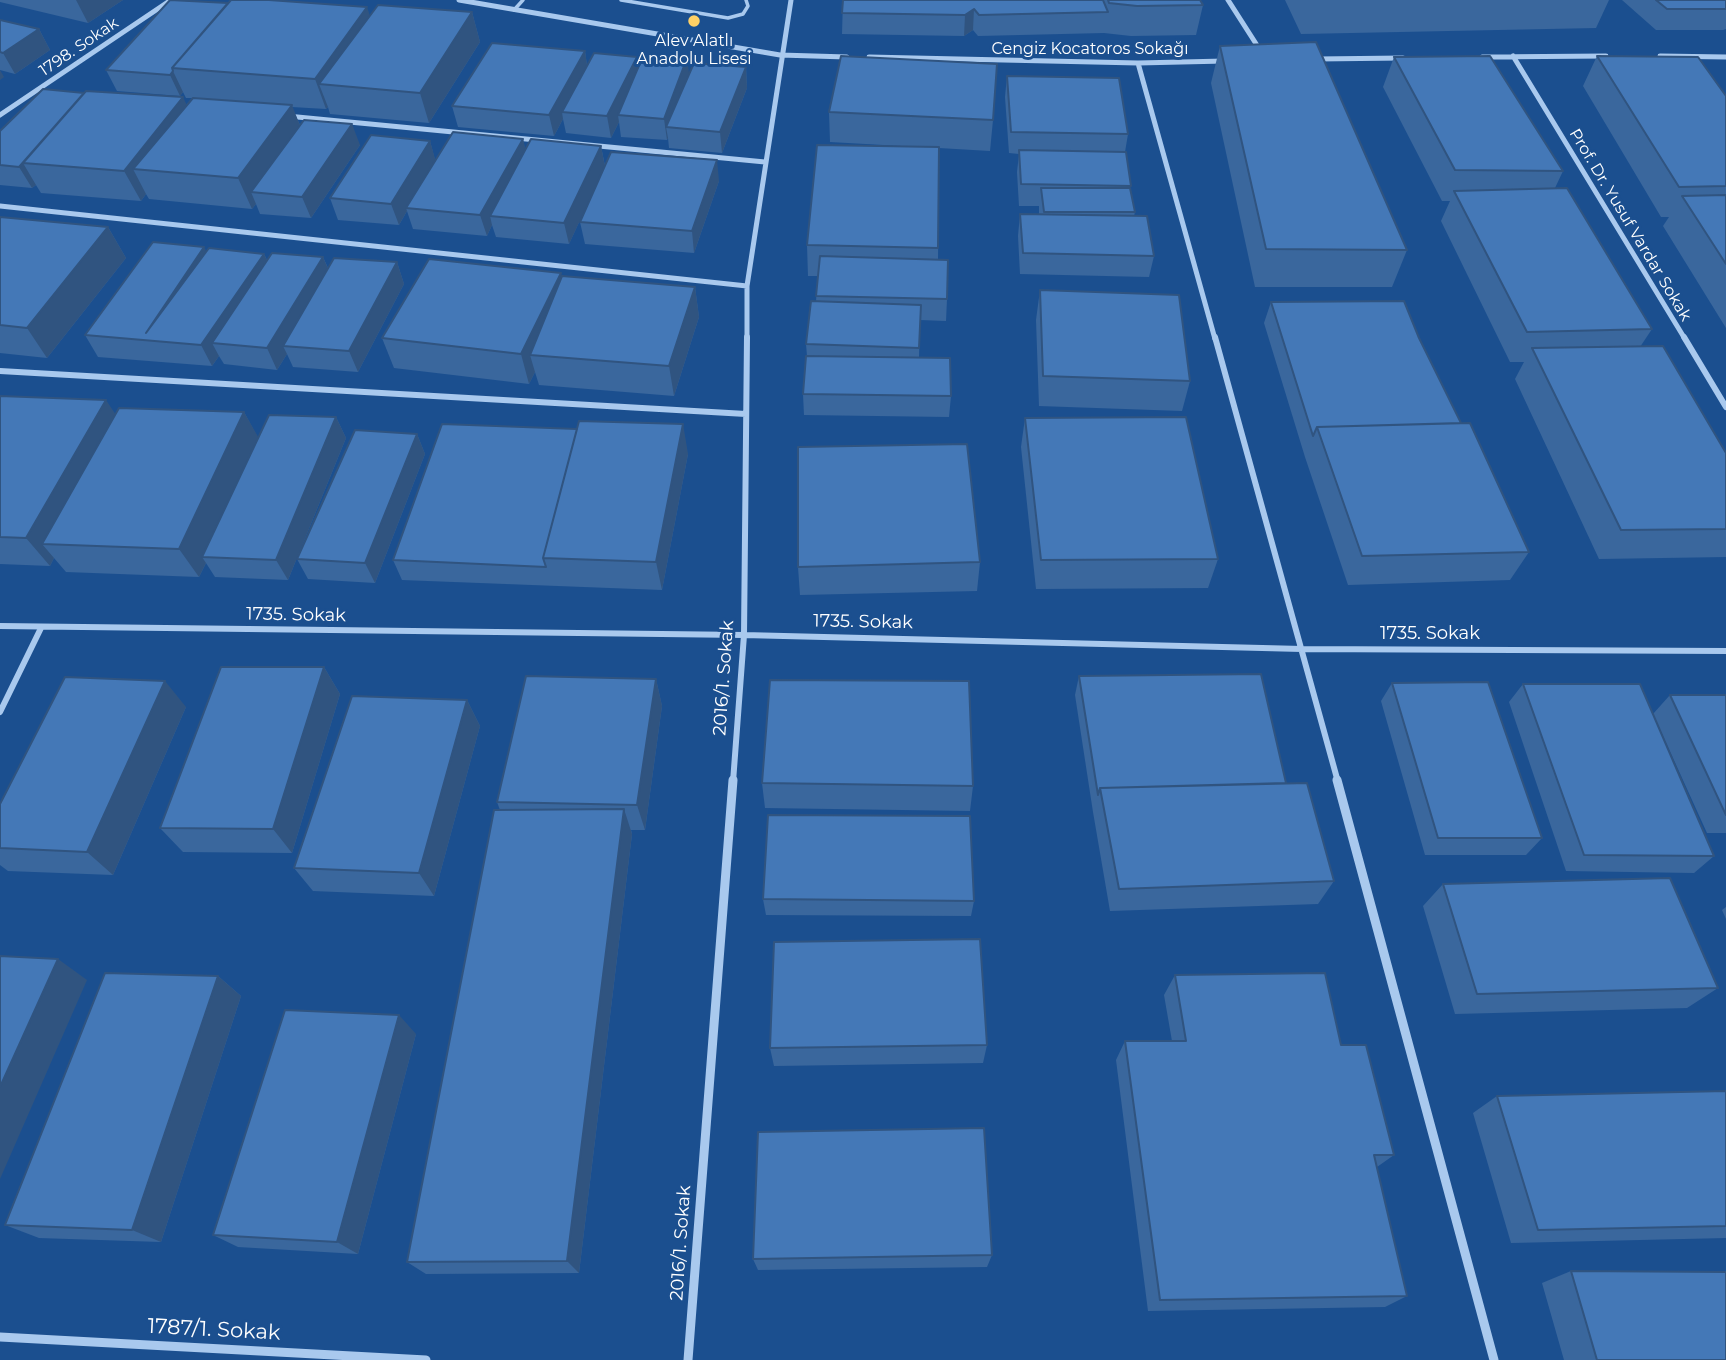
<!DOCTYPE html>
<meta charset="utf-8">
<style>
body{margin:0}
canvas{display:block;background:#1b4f8f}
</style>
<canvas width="1726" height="1360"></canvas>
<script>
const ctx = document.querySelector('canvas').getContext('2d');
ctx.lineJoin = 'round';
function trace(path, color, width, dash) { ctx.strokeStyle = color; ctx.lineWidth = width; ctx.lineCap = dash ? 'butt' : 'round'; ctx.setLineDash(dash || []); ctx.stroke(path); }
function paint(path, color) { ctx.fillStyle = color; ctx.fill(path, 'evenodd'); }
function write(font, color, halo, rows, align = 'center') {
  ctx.font = font + ' Montserrat,sans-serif'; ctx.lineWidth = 6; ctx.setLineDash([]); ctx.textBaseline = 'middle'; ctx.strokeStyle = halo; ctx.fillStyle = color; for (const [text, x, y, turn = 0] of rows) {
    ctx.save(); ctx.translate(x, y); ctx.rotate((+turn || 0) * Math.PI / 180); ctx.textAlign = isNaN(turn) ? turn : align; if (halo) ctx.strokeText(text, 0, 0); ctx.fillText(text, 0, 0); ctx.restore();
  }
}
trace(new Path2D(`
 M621 0 728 18 743 14 748 6 746 0
 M514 10 523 0`), '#a9c9ee', 3.5);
trace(new Path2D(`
 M459 0 780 55 847 57
 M1228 0 1260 50
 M1513 56 1685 339
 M1660 56 1726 57
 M869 57 1138 63 1225 61
 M1482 57 1606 56
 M1317 59 1403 58
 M1138 63 1215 339
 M0 115 171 0
 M287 116 765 162
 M0 206 747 286
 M747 339V286L791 0`), '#a9c9ee', 5);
trace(new Path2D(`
 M1215 337 1338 782
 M1684 337 1726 407
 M0 371 746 414
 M0 626 744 635 1302 649 1726 651
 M0 712 41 628
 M733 782 744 635 747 337`), '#a9c9ee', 6);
trace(new Path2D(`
 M1337 780 1494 1360
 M0 1337 426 1360
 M688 1360 733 780`), '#a9c9ee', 9);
paint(new Path2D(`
 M0 0H123L88 23 0 2Z
 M843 0H1200L1203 5 1196 35 1131 36 1104 33 978 36 973 30 964 36 842 34Z
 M1285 0H1609L1596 28 1301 34Z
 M1622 0H1726V29L1723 30H1656Z
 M472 12 480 42 429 123 330 114 328 107 326 109 292 107 300 125 360 145 311 218 260 214 256 204 252 209 149 199 146 194 141 201 41 193 36 185 32 188 0 185V131L186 105 192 98H186L183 92 180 96 117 91 106 70 370 15Z
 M0 20 39 29 50 50 15 74 0 70Z
 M1220 46 1407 250 1392 287H1255L1211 83Z
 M585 51 587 66H639L689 74 746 67 747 88 722 153 669 148 668 138 667 140 621 137 619 122 611 138 566 133 563 119 554 136 458 127 452 106Z
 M1597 56 1726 96V328L1663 226 1669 217H1661L1583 86Z
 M1394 57 1563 171 1555 188 1652 329 1640 347 1726 453V557L1599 559 1515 379 1524 362H1510L1441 221 1450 201H1442L1383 87Z
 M1007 76 1128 134 1125 152 1130 189 1135 212 1134 216 1154 256 1149 277 1020 274 1018 236 1020 214 1039 215V206H1019L1017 172 1019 154 1009 153 1005 97Z
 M829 112 993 120 990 151 939 148 938 259 947 299 946 321 920 320 919 357 951 396 949 417 804 415 803 394 807 356 806 344 816 301 818 276H808L807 245 919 147 830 142Z
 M523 139 525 150 601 146 605 166 719 181 694 253 585 244 580 222 592 194 569 244 496 237 492 225 487 236 413 229 407 211 399 225 338 220 330 198 430 141 435 160Z
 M0 217 108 227 126 258 47 358 0 353Z
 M207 251 264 254 267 260 323 257 328 268 397 262 404 284 358 372 293 367 287 354 277 370 224 364 219 356 212 366 98 357 85 335Z
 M562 278 695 287 699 317 674 396 539 385 535 372 529 384 394 368 382 338Z
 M1040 290 1190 381 1182 411 1039 406 1036 320Z
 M1271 302 1419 338 1461 423 1529 552 1510 580 1348 585 1305 457 1264 323Z
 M0 396 116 414 244 412 258 438 336 417 346 438 288 580 215 577 206 563 199 577 66 572 54 558 50 566 0 564Z
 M1025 418 1218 559 1208 588 1036 589 1021 447Z
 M417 434 425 454 375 583 308 579 297 559Z
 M688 454 662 590 402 580 393 560Z
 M980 562 977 591 800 595 798 567Z
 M324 667 340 694 292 853 183 852 160 828Z
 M1079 676 1286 783 1334 881 1318 904 1110 911 1093 812 1075 695Z
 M656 679 662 706 645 830H631L632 834 579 1273 426 1274 407 1262 500 810 497 802Z
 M1392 683 1542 838 1526 855H1425L1381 701Z
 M1523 684 1714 856 1694 873 1566 871 1509 702Z
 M1670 695H1726V833H1707L1653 714Z
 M467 700 480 726 434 896 313 891 294 868Z
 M186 707 113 875 8 871 0 865V804Z
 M762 783 973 786 970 811 765 808Z
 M1443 884 1718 988 1687 1008 1455 1014 1423 906Z
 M763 899 974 901 971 916 766 915Z
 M1726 907V919L1722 910Z
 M1175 975 1341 1045 1394 1155 1377 1167 1407 1296 1385 1307 1148 1311 1116 1060 1125 1041H1172L1164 995Z
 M218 976 241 996 161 1242 39 1238 5 1225Z
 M416 1034 358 1254 238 1247 213 1235Z
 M987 1045 983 1063 774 1066 770 1048Z
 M1726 1091V1238L1511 1243 1473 1113 1497 1096Z
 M992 1255 987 1267 758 1270 753 1259Z
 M1571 1271 1726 1360H1564L1542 1283Z`), '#3a679d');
paint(new Path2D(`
 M76 0H123L88 23Z
 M367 7 377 37 319 84 328 107 326 109 315 79Z
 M974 9 973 30 964 36 965 15Z
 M472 12 480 42 429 123 420 93Z
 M39 29 50 50 15 74 3 53Z
 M585 51 588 72 562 112 563 119 554 136 549 115Z
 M637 57 640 78 618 115 619 122 611 138 607 116Z
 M687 58 690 80 666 127 668 138 667 140 664 119Z
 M746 67 747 88 722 153 720 132Z
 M0 70 4 77 0 80Z
 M173 71 183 92 180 96 170 75Z
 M183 97 197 127 133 169 146 194 141 201 124 171Z
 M292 105 304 136 251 192 256 204 252 209 238 178Z
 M352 124 360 145 311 218 302 197Z
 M523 139 528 160 490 216 492 225 487 236 480 215Z
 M430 141 436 162 406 208 407 211 399 225 391 204Z
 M601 146 605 167 569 244 564 223Z
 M717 160 719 181 694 253 692 231Z
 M23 163 36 185 32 188 19 167Z
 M108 227 126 258 47 358 27 328Z
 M204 247 215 268 146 333Z
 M264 254 274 275 212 343 219 356 212 366 201 345Z
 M323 257 332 278 283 346 287 354 277 370 267 348Z
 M397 262 404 284 358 372 349 351Z
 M561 273 568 304 530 355 535 372 529 384 521 354Z
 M695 287 699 317 674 396 669 366Z
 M106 400 126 430 42 544 54 558 50 566 26 538Z
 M244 412 261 442 202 557 206 563 199 577 179 549Z
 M336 417 346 438 288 580 276 560Z
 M683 424 688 454 662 590 656 562Z
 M417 434 425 454 375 583 365 563Z
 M324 667 340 694 292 853 273 829Z
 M656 679 662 706 645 830 637 805Z
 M165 681 186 707 113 875 87 852Z
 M467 700 480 726 434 896 419 873Z
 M624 809 632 834 579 1273 567 1261Z
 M58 959 87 980 0 1179V1087Z
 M218 976 241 996 161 1242 132 1230Z
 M399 1015 416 1034 358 1254 337 1242Z`), '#305480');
const building = new Path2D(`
 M170 0 228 3 172 68 173 71 170 75 106 70Z
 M231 0H269L367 7 315 79 172 68Z
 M843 0H1103L1108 12 979 15 974 9 965 15 842 13Z
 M1108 0H1200L1203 5 1137 6 1109 3Z
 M1656 0H1726V9H1667Z
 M378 5 472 12 420 93 319 84Z
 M0 20 39 29 3 53 0 52Z
 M1316 42 1407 250 1266 249 1220 46Z
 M492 43 585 51 549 115 452 106Z
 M594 53 637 57 607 116 562 112Z
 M643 56 687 58 664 119 618 115Z
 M841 56 997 64 993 120 829 112Z
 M1490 56 1563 171 1455 170 1394 57Z
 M1597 56 1698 57 1726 96V186L1679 187Z
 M694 63 746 67 720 132 666 127Z
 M1007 76 1119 78 1128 134 1011 132Z
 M43 89 84 93 19 167 0 165V131Z
 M86 91 183 97 124 171 23 163Z
 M193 98 292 105 238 178 133 169Z
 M304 120 352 124 302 197 251 192Z
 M453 132 523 139 480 215 406 208Z
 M371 135 430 141 391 204 330 198Z
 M531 139 601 146 564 223 490 216Z
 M817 145 939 147 938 248 807 245Z
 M1019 150 1126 152 1131 186 1021 184Z
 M611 152 717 160 692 231 580 222Z
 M1041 188H1130L1135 212H1044Z
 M1567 188 1652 329 1527 332 1454 191Z
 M1726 195V264L1682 196Z
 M1020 214 1147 216 1154 256 1023 253Z
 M0 217 108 227 27 328 0 325Z
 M153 242 204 247 146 333 209 248 264 254 201 345 85 335Z
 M272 253 323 257 267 348 212 343Z
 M820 256 948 260 947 299 816 296Z
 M334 258 397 262 349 351 283 346Z
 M429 259 561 273 521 354 382 338Z
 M562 276 695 287 669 366 530 355Z
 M1040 290 1179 295 1190 381 1043 376Z
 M811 301 921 305 919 348 806 344Z
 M1404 301 1419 338 1461 423 1317 427 1313 436 1271 302Z
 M1663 346 1726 453V529L1621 530 1532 348Z
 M806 356 950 358 951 396 803 394Z
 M0 396 106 400 26 538 0 537Z
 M119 408 244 412 179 549 42 544Z
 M269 415 336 417 276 560 202 557Z
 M1186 417 1218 559 1041 560 1025 418Z
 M579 421 683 424 656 562 543 558Z
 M1470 423 1529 552 1362 556 1317 427Z
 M442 424 577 429 543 558 546 567 393 560Z
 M355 430 417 434 365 563 297 559Z
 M967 444 980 562 798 567V447Z
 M221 667H324L273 829 160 828Z
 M1261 674 1286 783 1100 788 1098 795 1079 676Z
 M526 676 656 679 637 805 497 802Z
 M65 677 165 681 87 852 0 848V804Z
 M770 680 969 681 973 786 762 783Z
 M1488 682 1542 838H1438L1392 683Z
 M1523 684H1640L1714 856 1584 855Z
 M1670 695H1726V815Z
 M352 696 467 700 419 873 294 868Z
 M1307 783 1334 881 1119 889 1100 788Z
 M624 809 567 1261 407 1262 494 810Z
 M768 815 970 816 974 901 763 899Z
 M1670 878 1718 988 1477 994 1443 884Z
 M980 939 987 1045 770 1048 774 942Z
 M0 956 58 959 0 1087Z
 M105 973 218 976 132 1230 5 1225Z
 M1325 973 1341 1045H1366L1394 1155H1374L1407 1296 1160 1300 1125 1041H1186L1175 975Z
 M285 1010 399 1015 337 1242 213 1235Z
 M1726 1091V1226L1538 1230 1497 1096Z
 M984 1128 992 1255 753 1259 758 1132Z
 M1571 1271 1726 1272V1360H1597Z`);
paint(building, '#4478b7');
trace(building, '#305480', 2);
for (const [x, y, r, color] of [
 [694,21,7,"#ffd166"]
]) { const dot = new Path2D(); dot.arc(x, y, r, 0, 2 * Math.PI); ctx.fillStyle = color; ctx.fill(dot); trace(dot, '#1b4f8f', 2.5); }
write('16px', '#fff', '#1b4f8f', [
 ["Alev Alatlı",694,41],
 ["Anadolu Lisesi",694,59]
]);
write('16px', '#fff', '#1b4f8f', [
 ["1798. Sokak",79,47,-34],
 ["Cengiz Kocatoros Sokağı",1090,49],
 ["Prof. Dr. Yusuf Vardar Sokak",1630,225,59]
]);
write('18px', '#fff', '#1b4f8f', [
 ["1735. Sokak",296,615,1],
 ["1735. Sokak",863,622,1],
 ["1735. Sokak",1430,634],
 ["2016/1. Sokak",724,678,-86],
 ["2016/1. Sokak",681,1243,-86]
]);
write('21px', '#fff', '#1b4f8f', [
 ["1787/1. Sokak",214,1330,3]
]);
</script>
